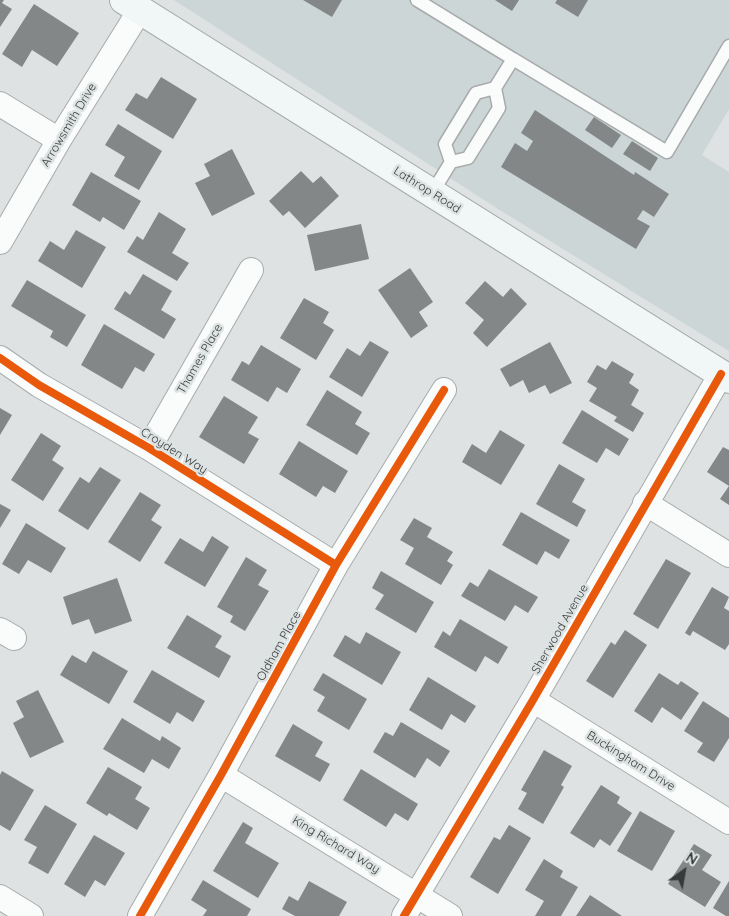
<!DOCTYPE html>
<style>
body{margin:0}
#map{position:relative;width:729px;height:916px;overflow:hidden;background:#dee2e2;font-family:Quicksand,sans-serif}
canvas{display:block}
.north{position:absolute;left:659px;top:846px;width:50px;height:50px;-webkit-text-stroke:4px #dde3e3;paint-order:stroke;rotate:32deg;font-size:14px;font-weight:700;line-height:20px;text-align:center;color:#373a3a}
.north::after{content:'';display:block;margin:auto;width:18px;height:22px;background:#373a3a;clip-path:polygon(50% 0,100% 100%,50% 72%,0 100%)}
</style>
<div id="map">
<canvas width="729" height="916"></canvas>
<div class="north">N</div>
</div>
<script>
const ctx = document.querySelector('canvas').getContext('2d');
ctx.lineJoin = 'round';
function paint(path, color) { ctx.fillStyle = color; ctx.fill(path, 'evenodd'); }
function trace(path, color, width, dash) { ctx.strokeStyle = color; ctx.lineWidth = width; ctx.lineCap = dash ? 'butt' : 'round'; ctx.setLineDash(dash || []); ctx.stroke(path); }
function write(font, color, halo, rows, align = 'center') {
  ctx.font = font + ' Quicksand,sans-serif'; ctx.lineWidth = 5; ctx.setLineDash([]); ctx.textBaseline = 'middle'; ctx.strokeStyle = halo; ctx.fillStyle = color; for (const [text, x, y, turn = 0] of rows) {
    ctx.save(); ctx.translate(x, y); ctx.rotate((+turn || 0) * Math.PI / 180); ctx.textAlign = isNaN(turn) ? turn : align; if (halo) ctx.strokeText(text, 0, 0); ctx.fillText(text, 0, 0); ctx.restore();
  }
}
paint(new Path2D(`
 M174 0H729V109L702 155 729 172V351L498 209Z`), '#ccd6d6');
paint(new Path2D(`
 M0 0H4L2 3 12 9 0 27Z
 M303 0H342L332 17Z
 M495 0H519L512 11Z
 M557 0H588L578 17 555 3Z
 M34 4 79 33 57 66 32 50 22 67 2 54Z
 M161 77 197 99 173 139 125 110 136 93 147 99Z
 M535 110 634 175 635 172 669 194 654 217 643 210 637 219 650 226 636 249 501 167 515 143 527 151 533 141 521 133Z
 M594 117 621 135 612 148 585 130Z
 M118 124 162 151 139 190 114 176 125 157 105 145Z
 M632 141 658 158 650 171 623 154Z
 M232 149 255 194 212 216 195 183 210 176 204 164Z
 M301 171 313 183 321 176 339 196 305 228 289 211 283 216 269 201Z
 M91 172 141 201 124 230 103 217 100 222 72 205Z
 M159 212 186 229 172 253 189 263 177 281 127 252 137 236 143 240Z
 M361 224 369 259 315 271 307 235Z
 M76 230 106 247 82 288 38 261 50 241 64 250Z
 M410 268 433 302 419 312 428 326 411 338 378 290Z
 M143 274 172 291 161 310 176 319 164 339 114 309 125 291 130 295Z
 M27 280 86 315 67 347 50 337 53 331 11 306Z
 M485 281 503 297 511 288 527 304 487 347 473 333 484 320 465 303Z
 M304 298 329 312 323 323 334 330 316 360 280 338Z
 M104 324 155 354 144 372 135 367 122 389 81 365Z
 M370 341 389 352 362 397 329 377 347 348 360 356Z
 M550 342 572 383 550 394 545 385 529 393 523 380 510 387 500 369Z
 M261 345 301 369 287 393 277 387 268 402 231 380 242 361 249 365Z
 M612 361 634 374 629 383 639 390 631 405 644 413 633 432 614 421 617 417 589 401 597 388 587 382 597 365 606 370Z
 M327 390 362 412 355 424 370 433 357 455 306 425Z
 M224 396 258 417 248 433 259 439 244 464 199 437Z
 M0 408 12 415 0 435Z
 M582 410 629 439 619 456 606 448 597 463 562 443Z
 M500 430 525 445 501 485 462 462 472 444 486 453Z
 M41 433 61 446 52 460 64 468 43 501 11 480Z
 M299 441 348 471 335 493 323 486 316 497 279 474Z
 M723 447 729 450V486L707 472Z
 M559 464 585 479 572 502 586 510 577 527 536 504Z
 M100 467 121 480 88 530 58 511 80 477 89 483Z
 M729 486V505L720 499Z
 M140 492 161 505 151 520 162 527 140 562 108 542Z
 M0 504 11 510 0 528Z
 M521 512 570 540 559 559 545 551 537 565 502 545Z
 M414 518 432 528 427 537 453 552 447 561 453 565 441 585 405 564 414 548 400 540Z
 M26 523 66 548 51 573 28 560 19 574 2 564Z
 M212 536 229 547 205 587 164 563 180 538 203 552Z
 M246 557 267 570 258 585 269 591 245 631 230 622 233 616 217 607Z
 M666 559 691 573 658 629 633 614Z
 M489 569 538 597 528 613 515 605 505 621 461 596 470 582 478 587Z
 M381 571 434 602 416 633 375 609 384 595 372 588Z
 M117 578 132 621 95 634 89 619 72 625 63 597Z
 M712 587 729 597 724 608 729 611V644L725 650 693 631 690 636 685 633Z
 M187 615 222 636 215 647 231 656 219 678 167 648Z
 M460 619 508 647 498 664 485 656 476 672 434 647 443 631 450 636Z
 M625 630 647 645 613 698 586 681 611 642 615 645Z
 M366 632 401 652 382 685 333 656 345 635 360 644Z
 M93 651 128 671 109 704 60 675 72 655 86 663Z
 M152 670 205 701 193 722 177 712 170 724 133 702Z
 M323 673 367 699 349 730 317 711 325 697 313 690Z
 M659 673 678 685 681 681 699 693 681 720 662 707 652 723 634 711Z
 M428 677 476 706 465 723 451 714 442 730 409 710Z
 M38 690 64 742 30 758 13 723 24 717 16 701Z
 M703 701 729 718V738L714 762 697 752 703 743 684 731Z
 M122 718 160 741 162 736 181 748 169 769 152 759 144 773 103 749Z
 M401 722 450 751 440 767 427 758 415 778 373 752 385 732 393 736Z
 M293 724 323 742 315 756 330 764 320 782 275 756Z
 M544 750 572 766 561 785 564 787 543 824 518 809 527 793 521 790Z
 M108 767 142 787 135 799 150 808 137 830 109 813 107 816 86 803Z
 M361 769 418 804 408 821 395 813 386 827 343 800Z
 M2 771 34 790 10 831 0 825V775Z
 M601 785 620 797 617 803 632 813 610 846 600 839 594 848 570 833Z
 M45 805 77 824 48 874 28 863 37 847 24 840Z
 M640 811 675 831 652 871 617 851Z
 M243 822 253 828 245 843 279 863 258 898 213 871Z
 M509 825 531 838 498 894 470 877 494 837 500 840Z
 M94 835 125 853 105 886 95 880 85 897 64 884Z
 M694 844 712 855 702 870 721 882 705 907 668 884Z
 M544 859 563 871 560 877 578 887 561 916H535L544 901 525 890Z
 M203 880 251 909 247 916H203L207 910 191 900Z
 M309 881 347 902 339 916H295L282 909 289 896 298 901Z
 M729 881V916H726L713 908Z
 M590 895 622 916H576Z`), '#848787');
const service = new Path2D(`
 M417 0 513 59
 M495 88 513 59 667 152 729 46
 M432 193 451 162 468 158 499 108 495 88 476 93 445 144 451 162`);
const minor = new Path2D(`
 M0 104 59 140
 M0 242 59 140 140 10
 M0 358 39 385 149 448 336 565
 M149 448 251 270
 M645 503 729 555
 M0 630 14 638
 M533 700 729 822
 M221 775 450 916
 M0 897 31 916
 M140 916 221 775 336 565 444 390
 M404 916 533 700 721 374`);
const secondary = new Path2D(`
 M124 0 729 379`);
trace(service, '#a8abab', 15);
trace(minor, '#a8abab', 26);
trace(secondary, '#a8abab', 30);
trace(service, '#fafbfb', 12);
trace(minor, '#fafbfb', 24);
trace(secondary, '#f1f6f6', 28);
trace(new Path2D(`
 M0 358 39 385 149 448 336 565
 M140 916 221 775 336 565 444 390
 M404 916 533 700 721 374`), '#e8590c', 8);
write('12px', '#373a3a', '#dde3e3', [
 ["Arrowsmith Drive",69,125,-59],
 ["Lathrop Road",427,190,32],
 ["Thames Place",200,359,-60],
 ["Croyden Way",174,451,32],
 ["Sherwood Avenue",560,629,-60],
 ["Oldham Place",279,646,-61],
 ["Buckingham Drive",631,761,32],
 ["King Richard Way",336,845,31]
]);
</script>
